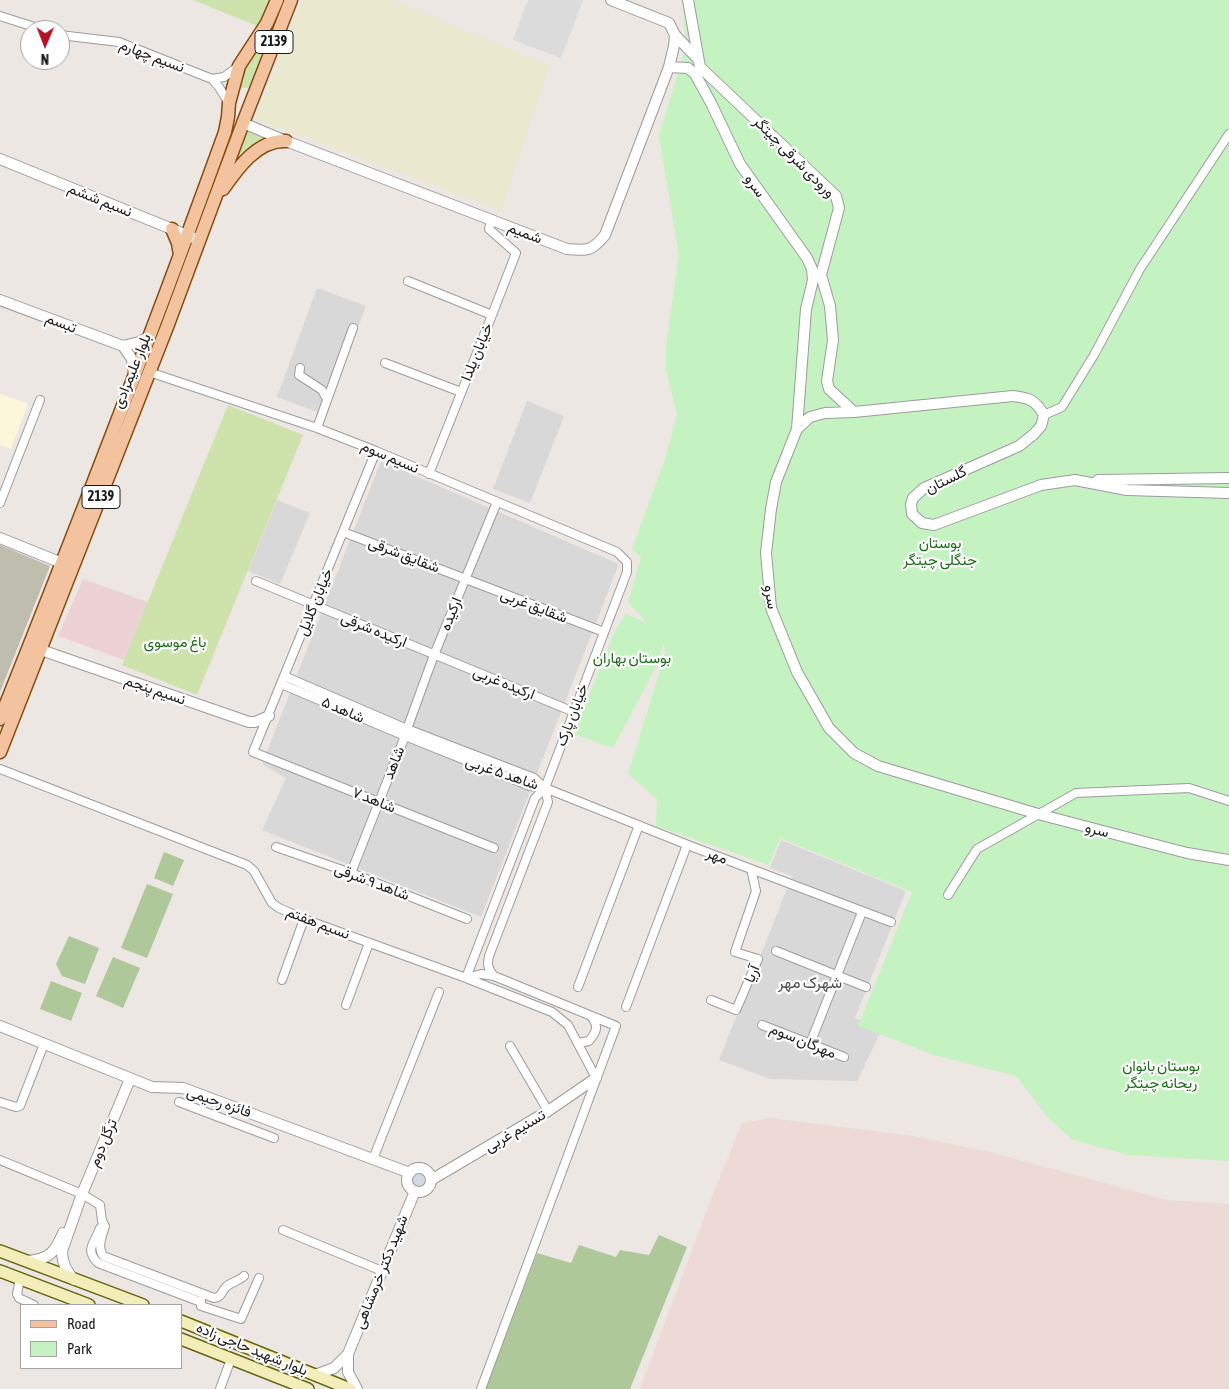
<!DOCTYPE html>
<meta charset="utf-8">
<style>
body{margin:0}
#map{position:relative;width:1229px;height:1389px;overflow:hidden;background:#ece7e2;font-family:"Asap Condensed",sans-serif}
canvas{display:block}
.legend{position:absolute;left:20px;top:1304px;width:162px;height:65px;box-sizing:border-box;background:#fff;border:1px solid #a4a4a4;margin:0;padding:6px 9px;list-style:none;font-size:15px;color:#1b1b1b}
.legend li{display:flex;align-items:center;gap:10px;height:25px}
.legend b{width:25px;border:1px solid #a4a4a4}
.north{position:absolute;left:20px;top:20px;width:50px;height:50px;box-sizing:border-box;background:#fff;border:1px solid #a4a4a4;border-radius:50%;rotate:181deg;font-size:14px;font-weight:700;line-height:20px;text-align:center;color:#1b1b1b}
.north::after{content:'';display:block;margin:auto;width:18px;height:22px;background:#b51229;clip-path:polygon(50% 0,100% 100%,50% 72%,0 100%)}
</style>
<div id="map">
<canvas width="1229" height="1389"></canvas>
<ul class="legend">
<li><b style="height:6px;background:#f3c3a0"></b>Road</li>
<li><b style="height:14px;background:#c4f3c1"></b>Park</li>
</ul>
<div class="north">N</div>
</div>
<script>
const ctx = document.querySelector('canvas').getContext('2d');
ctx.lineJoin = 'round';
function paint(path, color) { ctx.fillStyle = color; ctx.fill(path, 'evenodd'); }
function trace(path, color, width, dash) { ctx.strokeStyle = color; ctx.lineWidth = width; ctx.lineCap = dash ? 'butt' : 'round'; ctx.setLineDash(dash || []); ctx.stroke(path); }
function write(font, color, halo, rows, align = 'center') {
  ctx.font = font + ' "Asap Condensed",Vazirmatn,sans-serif'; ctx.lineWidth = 4.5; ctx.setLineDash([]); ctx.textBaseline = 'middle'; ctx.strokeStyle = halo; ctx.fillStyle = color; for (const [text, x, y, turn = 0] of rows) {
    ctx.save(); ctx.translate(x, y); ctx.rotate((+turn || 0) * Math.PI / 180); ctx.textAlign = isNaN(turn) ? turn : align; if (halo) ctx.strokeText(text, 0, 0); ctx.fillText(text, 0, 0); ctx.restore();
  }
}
paint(new Path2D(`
 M317 288 366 306 325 415 277 397Z
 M527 401 564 416 530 503 493 489Z
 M381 461 619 564 481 917 262 830 286 778 262 764Z
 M277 500 310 513 280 584 248 571Z
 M781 840 906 891 855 1018 882 1029 857 1081 770 1079 719 1060 792 876 770 868Z`), '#d9d8d8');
paint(new Path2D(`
 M83 579 148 602 124 660 58 636Z`), '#ecd2d5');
paint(new Path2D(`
 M0 394 28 404 11 449 0 445Z`), '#fcf7db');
paint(new Path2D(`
 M771 1118 913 1136 990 1152 1167 1200 1229 1204V1389H640L712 1197 742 1123Z`), '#edd9d6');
paint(new Path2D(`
 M0 545 50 566 0 692Z`), '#bfbdae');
paint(new Path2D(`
 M302 0H393L550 66 502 210 255 119Z`), '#eae8ce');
paint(new Path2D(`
 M193 0H270L260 27Z
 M273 30 252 85 247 88H242L238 84 237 73 259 50Z
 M246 129 267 138 254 146 227 177Z
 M228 405 303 435 197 695 122 665Z`), '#cee2ab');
paint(new Path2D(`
 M164 852 184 860 173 886 154 878Z
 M147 884 173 894 147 958 121 948Z
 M69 936 99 948 85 984 62 976 56 964Z
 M113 957 140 968 123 1008 96 996Z
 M51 981 82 993 71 1021 40 1009Z
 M659 1235 687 1247 630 1389H485L537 1253 571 1263 579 1245 616 1257 620 1250 649 1255Z`), '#aec89a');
paint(new Path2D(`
 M682 0H1229V1161L1128 1155 1073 1140 1049 1119 1016 1076 934 1055 858 1026 912 892 780 838 769 865 656 826 657 799 628 774 665 654 664 643 656 667 613 748 574 734 616 629 626 614 647 623 628 602 641 557 632 549 665 459 677 415 666 370V345L679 255 659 135 686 46Z`), '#c4f3c1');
paint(new Path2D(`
 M528 0H583L561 58 513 40Z`), '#dbdbdb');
paint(new Path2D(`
 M407 1180a12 12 0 1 1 24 0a12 12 0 1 1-24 0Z`), '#d6d8e1');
const minor = new Path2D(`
 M0 16 44 30
 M60 35 119 42 212 79 219 87 228 102
 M212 79 224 77 239 66
 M491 220 489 229 516 253 492 315
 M408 281 492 315 429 474
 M385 363 461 392
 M300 368 299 375 322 390 327 399
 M149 372 317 428 376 451 617 552 627 562V572L545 788 535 798 466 978
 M1044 415 1062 407 1094 355 1140 269 1229 134
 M317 428 353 328
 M376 451 253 752 494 848
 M0 503 40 400
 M343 532 604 632
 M256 581 574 712
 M284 676 407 729 534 778 545 788
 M281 684 405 736 530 786 545 788 693 847 891 922
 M407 729 434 655 497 502
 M0 769 247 865 254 871 272 903 279 908 304 919 466 978 552 1012 568 1025 596 1078
 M276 847 351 873 467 919
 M351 873 405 736
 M948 895 977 849 1076 793 1189 788 1229 801
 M776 951 866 987
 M494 976C488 969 487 965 489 956L548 802 545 788
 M466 978 481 974 494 976 616 1026 481 1389
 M282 980 304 919
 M578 987 639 825
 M711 1000 736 1010 758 959 735 952 756 891 751 869
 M346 1005 369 943
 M626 1007 687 845
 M762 1025 844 1057
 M578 1043 589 1041C597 1031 599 1027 591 1016
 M810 1044 862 912
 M510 1046 548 1111
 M0 1102 16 1107 20 1106 44 1044
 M179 1102 274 1138
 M373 1159 439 992
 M0 1160 82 1194 100 1205 102 1221 105 1226C102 1237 97 1246 103 1256L214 1298C222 1297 221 1292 226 1287 231 1282 239 1281 244 1276
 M100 1228C95 1243 84 1249 98 1263L201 1302
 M283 1230 382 1271
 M20 1279 17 1294 19 1298 34 1305
 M201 1301V1306L241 1319 259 1278
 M220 1389 231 1359`);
const tertiary = new Path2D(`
 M611 0 669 23 675 35 697 58
 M688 0 700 67 836 196 839 208 821 275 830 306 833 340 827 381 829 389 854 412
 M669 67 688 68 695 74 711 103 740 164 807 258 812 269 813 280 806 309 797 429 776 482 771 509 766 553 771 608 797 672 829 728 854 753 878 766 1038 814 1187 853 1229 860
 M243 123 286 141 567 249C588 251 592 251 605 235L669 67 674 46 675 35
 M0 159 194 238
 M0 300 123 346 132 359 134 376
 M123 346 139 342 150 336
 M797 429 810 417 825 413 854 412 1013 396C1030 398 1035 400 1044 415L1041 426 1034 434 1019 446 924 488 913 498 911 504 912 514 922 523 934 525 1041 485 1075 480 1127 490 1229 493
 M1098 480 1229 478
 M0 538 62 563
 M41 650 249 722H255L269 716
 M0 1026 152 1087 183 1088 410 1173
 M407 1180a12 12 0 1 1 24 0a12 12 0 1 1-24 0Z
 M431 1180 548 1111 596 1078
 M28 1261C50 1259 55 1252 63 1233
 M74 1280C67 1271 62 1264 62 1251L82 1194 130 1079
 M348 1354V1372L357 1389
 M315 1375 334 1368 348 1354 415 1191`);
const secondary = new Path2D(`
 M0 1251 143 1305
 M0 1271 89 1305
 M181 1321 350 1389
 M181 1339 308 1389`);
const primary = new Path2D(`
 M223 189C237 169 258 139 286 141
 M172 229 178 243 180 255
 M0 719C78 524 154 329 225 132L228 117 229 103 239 66 267 23 277 0
 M0 752 167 327 243 123 291 0`);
trace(minor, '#9c9c9c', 10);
trace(tertiary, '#9c9c9c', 12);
trace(secondary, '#67640e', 14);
trace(primary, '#864c0d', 15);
trace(minor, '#fff', 8);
trace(tertiary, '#fff', 10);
trace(secondary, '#f3edb9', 11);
trace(primary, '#f3c3a0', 12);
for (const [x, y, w] of [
 [274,42,38],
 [101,497,38]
]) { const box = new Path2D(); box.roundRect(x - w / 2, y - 11.5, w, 23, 4); ctx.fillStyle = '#fff'; ctx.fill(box); trace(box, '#1b1b1b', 1); }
write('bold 14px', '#1b1b1b', null, [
 ["2139",274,42],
 ["2139",101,497]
]);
write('15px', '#1b1b1b', '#fff', [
 ["نسیم چهارم",152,56,21],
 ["ورودی شرقی چیتگر",794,157,45],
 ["سرو",755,186,55],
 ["نسیم ششم",100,200,22],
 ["شمیم",525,233,21],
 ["تبسم",61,323,21],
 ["خیابان یلدا",477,352,-68],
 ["بلوار علیمرادی",132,371,-68],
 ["نسیم سوم",390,457,23],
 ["گلستان",946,480,-26],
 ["شقایق شرقی",404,555,21],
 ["سرو",771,597,81],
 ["خیابان گلایل",315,602,-68],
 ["شقایق غربی",534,606,21],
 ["ارکیده",451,614,-68],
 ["ارکیده شرقی",374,630,22],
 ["ارکیده غربی",504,683,22],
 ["نسیم پنجم",155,690,19],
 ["شاهد ۵",343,710,23],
 ["خیابان پارک",572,715,-69],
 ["شاهد",394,763,-68],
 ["شاهد ۵ غربی",502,773,19],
 ["شاهد ۷",374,800,22],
 ["سرو",1097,830,15],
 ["مهر",717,856,21],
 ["شاهد ۹ شرقی",372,882,21],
 ["نسیم هفتم",318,923,21],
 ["آریا",752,974,-67],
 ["مهرگان سوم",803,1041,22],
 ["فائزه رحیمی",219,1102,19],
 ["تسنیم غربی",515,1131,-31],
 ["ترگل دوم",103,1143,-67],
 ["شهید دکتر خرمشاهی",381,1272,-68],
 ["بلوار شهید حاجی زاده",252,1349,22]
]);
write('15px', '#1a6e15', '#fff', [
 ["بوستان",940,543],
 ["جنگلی چیتگر",940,560],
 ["باغ موسوی",175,642],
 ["بوستان بهاران",632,658],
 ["بوستان بانوان",1161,1066],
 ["ریحانه چیتگر",1161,1083]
]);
write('16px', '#4e4e4e', '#fff', [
 ["شهرک مهر",810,983]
]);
</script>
